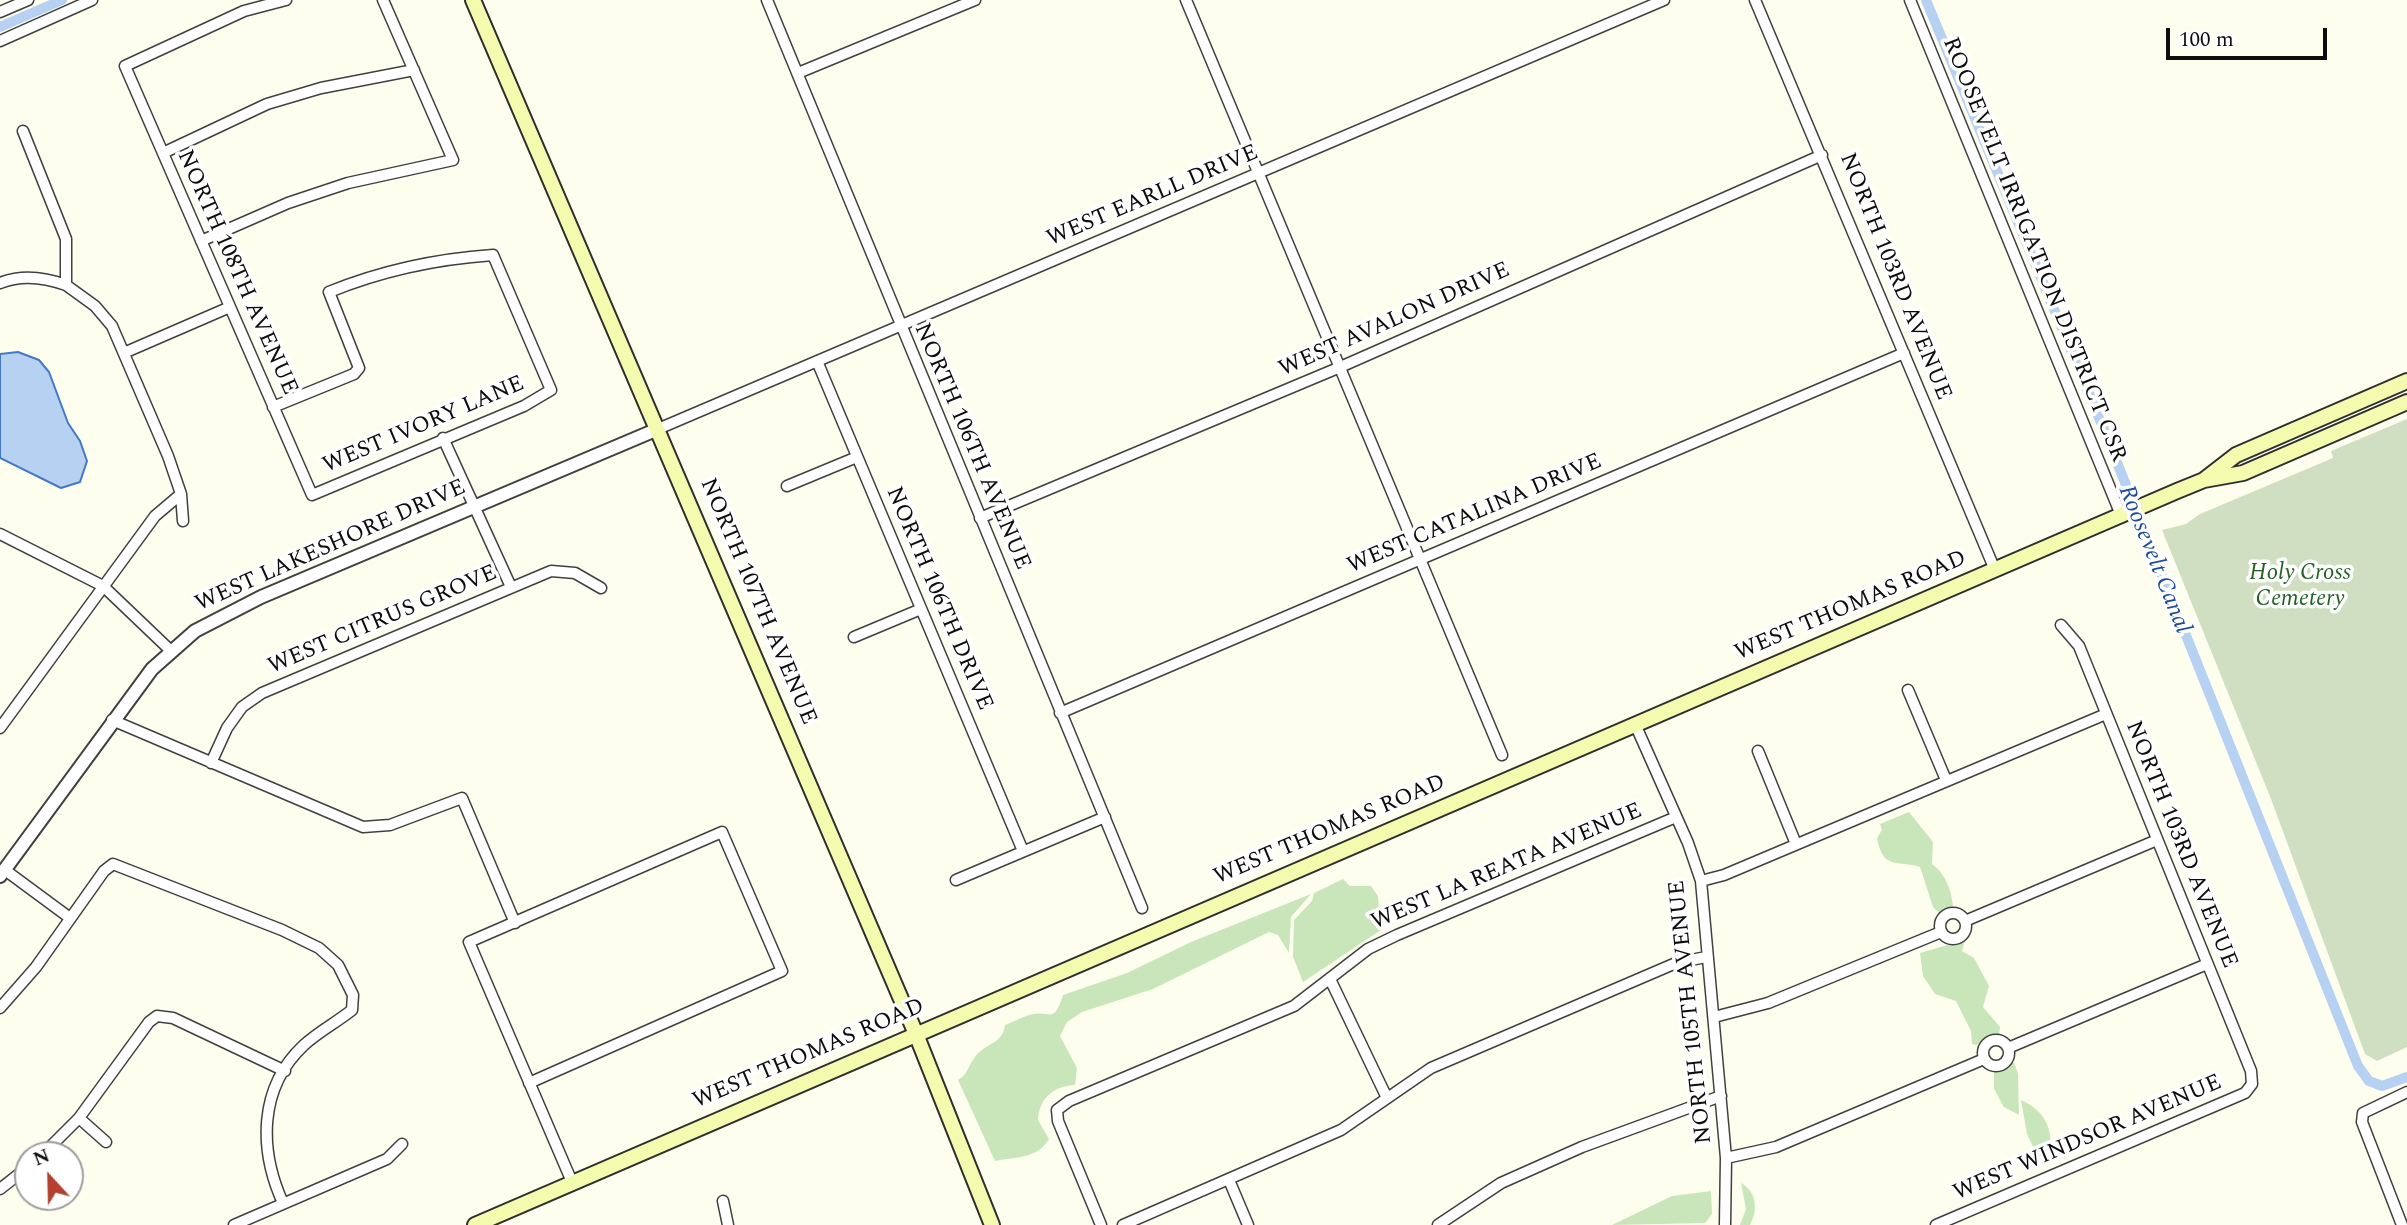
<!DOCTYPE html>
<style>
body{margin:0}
#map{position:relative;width:2407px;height:1225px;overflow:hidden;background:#fefeef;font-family:Spectral,serif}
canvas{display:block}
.north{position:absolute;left:14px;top:1141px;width:70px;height:70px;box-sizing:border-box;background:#fff;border:2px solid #9e9e9e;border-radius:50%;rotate:338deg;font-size:19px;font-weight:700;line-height:28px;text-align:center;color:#0d0d0d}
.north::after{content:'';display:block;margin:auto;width:24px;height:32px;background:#b4412f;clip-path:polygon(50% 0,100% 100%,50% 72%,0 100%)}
.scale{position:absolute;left:2166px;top:28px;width:161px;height:32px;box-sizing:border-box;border:4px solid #0d0d0d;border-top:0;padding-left:9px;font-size:21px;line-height:24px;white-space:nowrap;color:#0d0d0d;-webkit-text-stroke:5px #fff;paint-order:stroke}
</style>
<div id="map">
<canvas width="2407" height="1225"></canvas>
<div class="north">N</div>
<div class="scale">100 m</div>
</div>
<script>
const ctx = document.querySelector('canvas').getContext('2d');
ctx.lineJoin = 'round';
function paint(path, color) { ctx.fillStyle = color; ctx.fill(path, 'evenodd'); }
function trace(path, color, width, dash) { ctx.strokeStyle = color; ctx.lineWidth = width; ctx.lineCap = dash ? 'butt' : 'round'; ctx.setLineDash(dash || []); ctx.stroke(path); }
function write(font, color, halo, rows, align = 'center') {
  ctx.font = font + ' Spectral,serif'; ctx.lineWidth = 7; ctx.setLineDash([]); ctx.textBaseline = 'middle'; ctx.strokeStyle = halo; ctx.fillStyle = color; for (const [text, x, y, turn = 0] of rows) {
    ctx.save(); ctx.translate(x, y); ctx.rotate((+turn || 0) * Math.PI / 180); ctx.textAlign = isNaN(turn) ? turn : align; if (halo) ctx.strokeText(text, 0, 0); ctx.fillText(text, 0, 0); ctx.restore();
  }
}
paint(new Path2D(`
 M1909 812 1933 842 1932 864C1946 874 1951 890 1953 906L1939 913 1933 907 1920 867C1896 860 1883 870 1877 838L1882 830 1880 824Z
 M1343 879 1350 886H1371L1378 896 1379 912 1371 916 1381 930 1303 982 1293 957 1294 920 1312 901 1314 893Z
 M1311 894 1291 917 1289 953 1278 935 1269 932 1153 989 1082 1012 1067 1022 1060 1036 1077 1068 1075 1085C1054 1086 1039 1098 1038 1120L1049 1139C1036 1160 1017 1156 995 1161L958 1080C968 1074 968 1066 975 1057 985 1043 1003 1044 1005 1025 1013 1022 1026 1015 1033 1014 1051 1011 1054 1024 1063 995L1127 973 1191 942Z
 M1965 940 1962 951 1974 958 1989 986 1983 1007 2000 1027 1999 1034 1984 1039 1977 1045 1972 1044 1971 1031 1956 1001 1935 994 1923 976 1920 953Z
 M2014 1062 2018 1074 2019 1115 2004 1107 1994 1089V1072L2006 1069Z
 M2021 1100C2040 1108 2053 1125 2050 1147L2038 1157 2027 1134Z
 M1741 1183C1757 1192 1758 1210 1750 1225H1740L1746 1209Z
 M1711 1191 1712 1214 1705 1223 1612 1225 1672 1196Z`), '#c9e6bb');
paint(new Path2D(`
 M2407 419V1047L2377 1061 2365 1054 2271 799 2162 530 2186 524 2200 514 2333 458 2331 451Z`), '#d0dfc1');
const water = new Path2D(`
 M18 352 39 360 49 372 68 423 80 441 87 461 80 482 61 488 0 458V354Z`);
paint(water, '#b7d1f2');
trace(water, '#4378c4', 2);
trace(new Path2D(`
 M1926 0 2104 430 2358 1066 2369 1081 2382 1086 2407 1077
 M0 27 62 0`), '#b7d1f2', 10);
const minor = new Path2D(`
 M767 0 1142 908
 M1186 0 1502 755
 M1755 0 1995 570
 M1910 0 2121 515
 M0 12 28 0
 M0 41 92 0
 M798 73 975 0
 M23 131 66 239V285L95 306 112 326 168 456 181 494 183 521
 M163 153 267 104 321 88 414 70
 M201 241 288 203 348 183 453 160 383 0
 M0 283C22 274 44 277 66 285
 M126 352 230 307
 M817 361 1023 851
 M273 407 354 374 359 368 329 292C383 270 435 259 493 255L551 390 524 406 312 495C250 352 187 209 125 66L244 11 286 0
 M658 429 1664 0
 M443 438 511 587
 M787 486 857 457
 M980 518 1338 368 1822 155
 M0 534 103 586 170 650
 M854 637 921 609
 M1908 690 1946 780
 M1060 713 1904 353
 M112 720 363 827 390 825 462 798 515 923
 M1635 724 1688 843 1701 881 1726 1158 1725 1225
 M0 728 155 516 181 494
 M1758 751 1796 844
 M211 763 227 728 242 707 262 693 551 571 575 573 601 588
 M5 870 70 918
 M956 880 1105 817
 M1701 881 1724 875 2106 714
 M1940 926a13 13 0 1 1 26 0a13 13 0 1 1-26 0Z
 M1965 921 2157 840
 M1330 979 1387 1098
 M0 1008 36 967 104 871 113 864 282 930 319 948 338 965 353 995 352 1010C337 1022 318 1032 304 1045 258 1088 259 1150 283 1203
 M1714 1017 1768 1003 1941 932
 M1983 1053a13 13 0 1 1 26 0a13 13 0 1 1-26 0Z
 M2008 1048 2207 964
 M529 1083 782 971 722 832 469 942 572 1182
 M79 1118 106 1142
 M42 1155 79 1118 149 1022 157 1016 173 1018 285 1071
 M1726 1158 1776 1147 1984 1059
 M1229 1180 1248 1225
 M0 1189 28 1167
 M723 1201 728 1225
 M234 1225 387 1159 402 1144
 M1101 1225 1058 1121 1057 1110 1069 1101 1294 1006 1368 949 1397 935 1676 817
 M1123 1225 1341 1130 1431 1068 1676 963 1706 957
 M1438 1225 1501 1183 1582 1147 1721 1096
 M1936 1225 2245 1093 2252 1084 2251 1071 2079 646 2061 625
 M2402 1225 2362 1122 2363 1113 2407 1092`);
const tertiary = new Path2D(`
 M0 876 152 669 195 631 261 597 658 429`);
const secondary = new Path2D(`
 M473 0 916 1034 992 1225
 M2205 479 2236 455 2407 381
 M475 1225 2177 491 2204 480 2243 473 2407 402`);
trace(minor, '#404040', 13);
trace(tertiary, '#404040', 16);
trace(secondary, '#2f2f2f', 18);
trace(minor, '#fff', 10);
trace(tertiary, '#fff', 12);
trace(secondary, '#f4faae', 14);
write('23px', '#0d0d0d', '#fff', [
 ["WEST EARLL DRIVE",1153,197,-23],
 ["ROOSEVELT IRRIGATION DISTRICT CSR",2033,250,68],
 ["NORTH 108TH AVENUE",236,273,66],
 ["NORTH 103RD AVENUE",1894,277,68],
 ["WEST AVALON DRIVE",1395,321,-24],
 ["WEST IVORY LANE",424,426,-23],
 ["NORTH 106TH AVENUE",971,447,67],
 ["WEST CATALINA DRIVE",1475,515,-23],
 ["WEST LAKESHORE DRIVE",331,547,-24],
 ["NORTH 106TH DRIVE",938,599,67],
 ["NORTH 107TH AVENUE",757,602,67],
 ["WEST THOMAS ROAD",1851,607,-23],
 ["WEST CITRUS GROVE",383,621,-23],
 ["WEST THOMAS ROAD",1330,831,-23],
 ["NORTH 103RD AVENUE",2180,845,68],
 ["WEST LA REATA AVENUE",1507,868,-23],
 ["NORTH 105TH AVENUE",1692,1012,-96],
 ["WEST THOMAS ROAD",809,1055,-23],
 ["WEST WINDSOR AVENUE",2088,1139,-23]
]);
write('italic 23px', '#236122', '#fff', [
 ["Holy Cross",2300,574],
 ["Cemetery",2300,600]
]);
write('italic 24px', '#1f4c97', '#fff', [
 ["Roosevelt Canal",2153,560,68]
]);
</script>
